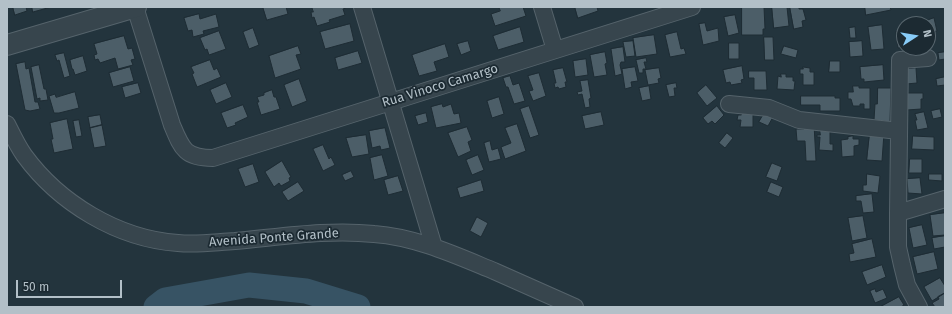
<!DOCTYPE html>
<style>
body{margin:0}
#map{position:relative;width:952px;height:314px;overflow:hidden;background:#23343d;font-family:"Fira Sans",sans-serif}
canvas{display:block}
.frame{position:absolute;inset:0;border:8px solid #b3c0c8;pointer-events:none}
.north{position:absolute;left:896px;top:16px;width:40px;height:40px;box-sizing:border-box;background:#1c2a32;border:1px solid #58666e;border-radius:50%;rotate:78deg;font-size:11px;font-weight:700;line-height:16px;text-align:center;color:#b3c0c8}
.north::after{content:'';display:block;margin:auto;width:14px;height:18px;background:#88ccf8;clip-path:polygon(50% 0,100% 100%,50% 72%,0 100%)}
.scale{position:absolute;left:16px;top:280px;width:106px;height:18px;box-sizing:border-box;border:2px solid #b3c0c8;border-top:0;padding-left:5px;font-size:12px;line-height:14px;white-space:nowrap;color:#b3c0c8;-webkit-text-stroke:3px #1c2a32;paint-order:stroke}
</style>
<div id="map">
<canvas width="952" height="314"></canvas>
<div class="frame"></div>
<div class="north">N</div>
<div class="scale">50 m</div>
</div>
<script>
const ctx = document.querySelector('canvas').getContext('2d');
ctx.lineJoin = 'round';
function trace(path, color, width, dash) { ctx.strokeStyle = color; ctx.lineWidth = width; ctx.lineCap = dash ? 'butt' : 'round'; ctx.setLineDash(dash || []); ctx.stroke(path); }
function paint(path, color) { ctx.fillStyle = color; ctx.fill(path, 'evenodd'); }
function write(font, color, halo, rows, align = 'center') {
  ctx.font = font + ' "Fira Sans",sans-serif'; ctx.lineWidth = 3.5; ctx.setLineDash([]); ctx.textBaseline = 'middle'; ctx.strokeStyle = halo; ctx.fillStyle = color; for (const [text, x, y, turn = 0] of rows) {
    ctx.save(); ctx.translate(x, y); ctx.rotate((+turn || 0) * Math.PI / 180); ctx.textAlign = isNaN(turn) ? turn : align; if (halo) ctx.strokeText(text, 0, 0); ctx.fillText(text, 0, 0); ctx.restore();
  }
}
trace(new Path2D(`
 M156 307 165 300 249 285 306 291 358 307`), '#375364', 25);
const building = new Path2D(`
 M13 7H26L27 11 15 15Z
 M32 7H51L33 12Z
 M263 7H286L288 14 267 20Z
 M312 7H345L346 8 343 9 345 15 329 20 330 22 317 26 314 17 312 18 311 12H313Z
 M499 7H523L526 16 495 26 491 14 500 11Z
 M575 7H597L598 11 578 18Z
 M742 7H764L765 29H763V35H742Z
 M772 7H787L789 26 774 28Z
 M790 7H799V9H803L806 20 802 21 803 27 794 29Z
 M865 7H890L891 10 866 15Z
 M199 14 200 19 216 14 219 27 203 31 204 34 193 37 192 30 188 31 184 18Z
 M735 15 739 33 728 36 724 17Z
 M934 18 937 31 928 33V24H920L919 20 923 19 924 21Z
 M705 23 707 31 718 28 719 41 703 45 699 24Z
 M350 24 354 41 325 49 320 32Z
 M882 25 884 49 871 50 868 27Z
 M520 27 524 42 498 50 493 36Z
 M855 27 856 38H850L849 28Z
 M253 28 259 45 249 49 243 32Z
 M219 31 226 49 209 55 207 49 205 50 200 38Z
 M904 31V47L898 48 896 32Z
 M677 32 681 49 684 48 686 54 670 57 665 35Z
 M654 35 657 54 636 57 633 38Z
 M124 36 128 49 132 48 135 59 131 60 133 65 118 69 115 58 100 63 98 59 95 60 94 55 97 54 94 44Z
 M764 37H773L774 60H765Z
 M468 41 471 51 461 55 457 44Z
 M633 41 635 56 626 57 623 42Z
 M862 41 863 56 850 57 849 42Z
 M729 43H739V59H729Z
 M445 44 449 57 434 62 437 71 419 76 412 55Z
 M298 46 301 54 296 55 301 69 275 78 269 56Z
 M784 46 798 50 796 58 781 54Z
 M623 47 625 62H621L620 65 622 74 615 76 611 49Z
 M358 51 362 63 338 70 335 58Z
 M605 52 607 63 605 64 607 75 594 77 590 55Z
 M945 52V59L939 60 938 53Z
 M64 53 70 76 64 78 59 60 57 61 55 55Z
 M83 56 87 71 75 75 73 69H72L70 60Z
 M646 58 647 62H644L646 69H643V73H639L636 60Z
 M586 59 588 75 575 77 573 61Z
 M210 60 214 70 217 68 221 77 197 87 192 74 194 73 191 67Z
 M830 61H840V72H829Z
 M25 62 26 69 29 68 35 102H38L40 109 30 111 25 110 16 64Z
 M39 65 44 89H46L48 100 40 101V98L37 99 31 67Z
 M883 65 884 80 864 82V79H861L860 67Z
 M742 66 744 79 741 80 742 83 731 85 730 82 726 83 723 70Z
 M130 67 134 81 113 87 109 73Z
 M635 67 638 81 631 82 632 87 625 89 622 69Z
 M803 67 810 68V72H814V85H803V74H800V69H803Z
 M563 68 567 82H565L566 87 559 89 558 87 555 88 554 83H556L553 70Z
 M659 68 661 78 658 79 659 83 648 85 645 70Z
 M916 68 917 83 906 84 905 69Z
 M749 71H766L767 90H754V78H749Z
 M539 73 546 96 533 101 529 91 533 90 528 76Z
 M781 74H786V77H793V81H795L794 90 777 89 778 76 781 77Z
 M510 76 513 85 519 83 525 101 514 104 508 87H506L503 78Z
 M945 77V85L937 86 936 79Z
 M299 79 307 101 292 107 284 85Z
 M588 80 591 98 589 99 590 107 585 108 582 94 578 95 577 92 582 91 580 81Z
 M138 83 141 93 125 98 122 87Z
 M226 83 232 97 216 104 210 90Z
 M676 83 677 88H674L675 96 669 97 666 85Z
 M706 85 717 98 707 106 697 93Z
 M649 86 651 99 642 101 639 88Z
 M853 86H859V88H870V109H864V104H860V106H853L851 99H848V92H853Z
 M878 88H891L890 122 874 120 875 104H877Z
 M272 90 274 97H276L280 109 261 115 257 102H259L257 97 264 95V93Z
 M75 92 79 108 59 113H54L49 96 55 94 56 97Z
 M906 93H923V99H921V109L907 110Z
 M801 96H835V98H840V111H820V105H801Z
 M499 97 504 114 492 118 487 101Z
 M442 104 443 107 451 104 454 114 459 113 461 123 436 128 431 107Z
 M243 105 248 117 235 123 236 125 227 128 221 113Z
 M529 106 539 135 530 138 520 109Z
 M717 106 724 115 715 124 712 121 708 124 703 118Z
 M940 109 942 117 933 119 931 111Z
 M601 112 604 125 585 129 582 116Z
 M765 112 773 117 768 126 759 122Z
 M924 112 928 128 917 130 915 120H917L915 114Z
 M426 113 428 122 418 125 415 116Z
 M741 113H753V127H740L741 120H737L738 115H741Z
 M100 115 102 125 90 128 88 117Z
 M67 119 73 149 54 153 51 139H53L50 123Z
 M79 120 82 136 76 137 73 121Z
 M517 124 526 151 505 159 501 147 511 143 505 128Z
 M814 124 816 161H806L805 141H797L796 129H804V125Z
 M102 125 106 146 94 148 90 128Z
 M467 127 472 140 468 142 471 151 458 157 448 133Z
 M385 128 390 148 381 150 380 146 372 148 369 131Z
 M820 130 830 131V144H833V151L819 150 820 137H817V135H820Z
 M870 132 884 133 882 161 867 160Z
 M727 133 733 138 725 148 719 143Z
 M366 135 369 154 352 157 346 138Z
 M853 136V139H859V145L854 146V156L842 157 841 140 848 139V137Z
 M913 136 934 137V150L912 149Z
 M490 141 492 150 498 148 501 159 489 162 484 143Z
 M323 145 329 159 331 157 335 165 323 171 313 149Z
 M382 155 388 176 374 180 370 158Z
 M478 155 484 170 472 175 466 160Z
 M910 159H922V173H909Z
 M282 161 291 177 289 178 290 181 281 186 279 183 274 187 265 172Z
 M772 163 782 167 777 181 766 177Z
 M253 164 259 182 245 187 238 169Z
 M351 171 354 177 345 181 342 175Z
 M867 174 880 176 878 193 863 191V185H866Z
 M929 174H942V181L929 180Z
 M398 176 403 191 388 195 384 180Z
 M920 178 922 194 908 193 907 179Z
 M481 180 484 191 460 198 457 188Z
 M298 182 304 191 288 201 282 192Z
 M771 182 783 187 779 197 767 192Z
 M872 194 874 212 863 213 861 201H856V196Z
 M945 213V235L933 236 930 215Z
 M863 216 867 238 852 241 848 218Z
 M477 217 488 223 481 237 470 231Z
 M922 225 927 245 913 248 909 228Z
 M945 236V247L934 249 932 238Z
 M872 239 876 257 850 262 849 254 854 253 852 244Z
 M934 252 938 269 917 274 913 257Z
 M882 265 886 277 867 285 862 272Z
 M940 278 945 286V293L932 301 924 287Z
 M875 289 876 292 883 289 887 298 875 303 870 291Z
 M945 293V307H935L932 303 939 299 938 297Z
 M899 297 904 305 901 307H880Z`);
paint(building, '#4c5e68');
trace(building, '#1e2c34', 1);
const minor = new Path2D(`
 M135 7 172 125C182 149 185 158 213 158L692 7
 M362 7 434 247
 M542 7 555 50
 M729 104 769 108 799 120 899 131
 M7 124C12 134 17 145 24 155 59 203 118 239 178 243 197 245 216 242 235 241 281 237 328 229 374 234 416 237 455 255 494 271 521 283 548 295 575 307
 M898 213 945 199
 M919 307 907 285 902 265 898 247V213L900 60 928 58`);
const tertiary = new Path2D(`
 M7 45 136 7`);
trace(minor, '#55636b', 18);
trace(tertiary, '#55636b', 22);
trace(minor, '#37454d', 16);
trace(tertiary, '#37454d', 20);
write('13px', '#b3c0c8', '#1c2a32', [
 ["Rua Vinoco Camargo",440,86,-17],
 ["Avenida Ponte Grande",274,238,-4]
]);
</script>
